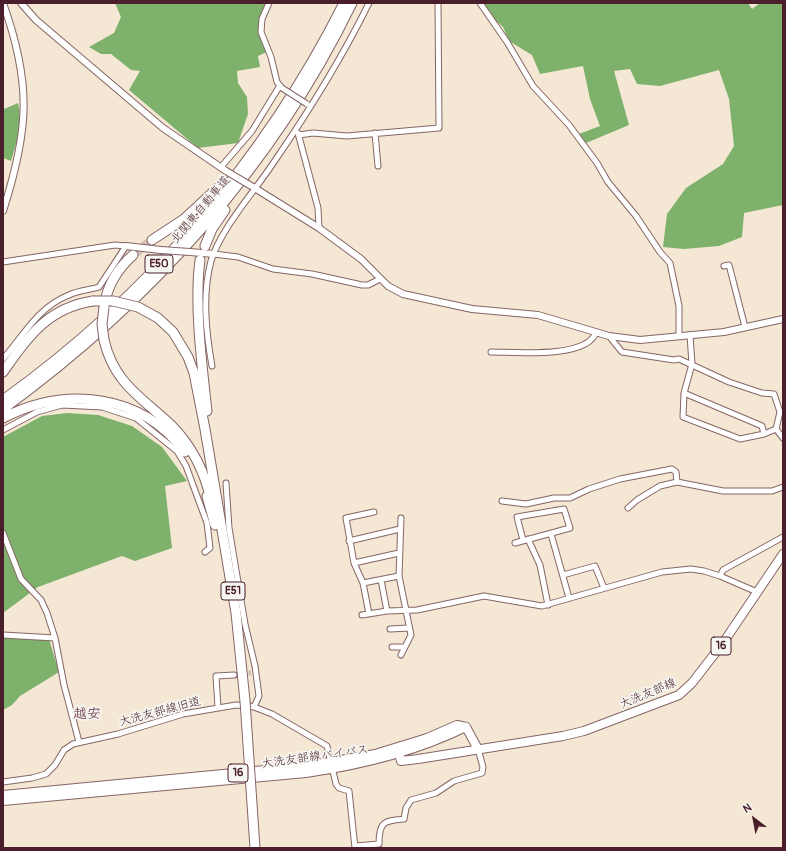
<!DOCTYPE html>
<meta charset="utf-8">
<style>
body{margin:0}
#map{position:relative;width:786px;height:851px;overflow:hidden;background:#f4e7d3;font-family:Pangolin,sans-serif}
canvas{display:block}
.frame{position:absolute;inset:0;border:4px solid #4a1f2b;pointer-events:none}
.north{position:absolute;left:734px;top:799px;width:40px;height:40px;-webkit-text-stroke:3px #f6f6f2;paint-order:stroke;rotate:328deg;font-size:11px;font-weight:700;line-height:16px;text-align:center;color:#4a1f2b}
.north::after{content:'';display:block;margin:auto;width:14px;height:18px;background:#4a1f2b;clip-path:polygon(50% 0,100% 100%,50% 72%,0 100%)}
</style>
<div id="map">
<canvas width="786" height="851"></canvas>
<div class="frame"></div>
<div class="north">N</div>
</div>
<script>
const ctx = document.querySelector('canvas').getContext('2d');
ctx.lineJoin = 'round';
function paint(path, color) { ctx.fillStyle = color; ctx.fill(path, 'evenodd'); }
function trace(path, color, width, dash) { ctx.strokeStyle = color; ctx.lineWidth = width; ctx.lineCap = dash ? 'butt' : 'round'; ctx.setLineDash(dash || []); ctx.stroke(path); }
function write(font, color, halo, rows, align = 'center') {
  ctx.font = font + ' Pangolin,"Klee One",sans-serif'; ctx.lineWidth = 3.5; ctx.setLineDash([]); ctx.textBaseline = 'middle'; ctx.strokeStyle = halo; ctx.fillStyle = color; for (const [text, x, y, turn = 0] of rows) {
    ctx.save(); ctx.translate(x, y); ctx.rotate((+turn || 0) * Math.PI / 180); ctx.textAlign = isNaN(turn) ? turn : align; if (halo) ctx.strokeText(text, 0, 0); ctx.fillText(text, 0, 0); ctx.restore();
  }
}
paint(new Path2D(`
 M115 3H266C256 25 258 30 267 52L258 56 260 67 237 71 238 83 247 97 248 114 238 143 198 148 129 90 140 71 131 70 111 54H101L89 47 114 33 121 17Z
 M483 3H748L752 9 760 3H783V205L744 213 742 237 719 246 684 249 663 247 667 214 686 188 723 164 734 146 729 99 719 70 660 86 637 84 630 69 614 71 629 125 586 143 579 134 600 126 590 99 583 66 540 74 532 55 509 41 503 27 492 17Z
 M18 103C23 122 17 142 11 161L3 158 4 109Z
 M67 413 98 415 132 426 162 447 187 481 165 486 172 548 135 561 122 556 38 587 3 613V437L42 416Z
 M3 636 49 639 59 672 20 696 12 705 3 710Z`), '#7eb16c');
trace(new Path2D(`
 M241 674 251 673`), '#d2bfb1', 5, [5, 2.5]);
trace(new Path2D(`
 M133 255 152 240`), '#d2bfb1', 9, [9, 4.5]);
const minor = new Path2D(`
 M269 3 262 19 261 32 271 57 277 82 282 88
 M480 3 507 42 533 86 569 125 597 163 608 182 636 216 660 252 670 263 679 306V336
 M298 133 318 208 319 228
 M375 133 378 166
 M299 135 313 133 347 136 439 128 438 3
 M221 167 252 131 279 87
 M214 254 238 257 273 269 312 274 362 285H368L380 279
 M3 262 115 245 126 246 99 287C90 290 79 290 69 295 38 307 24 335 3 359
 M724 266 729 265 745 327
 M690 335 692 364 684 393 683 417 740 439 764 434 776 429
 M609 336 622 352 674 360 679 359 729 382 762 393 774 394 780 412 776 429 783 438
 M491 352C514 352 588 359 596 332
 M212 366C206 332 202 295 211 261 221 228 255 191 274 162 309 111 342 58 369 3
 M684 393 762 426 764 434
 M3 430 37 412 62 405 102 407 136 418 177 451 186 466 207 523 210 548 205 552
 M226 483 229 528 245 624 255 666 259 696 254 707
 M502 501 526 504 554 498H570L589 489 620 479 672 469 676 472 677 482
 M628 508 637 500 660 486 677 482 723 491H772L783 487
 M3 533 21 579 41 600 47 613 55 638 64 685 79 742
 M551 534 569 598
 M528 539 540 565 548 605
 M349 541 400 529
 M515 543 570 528 564 509 517 517 523 540
 M354 563 399 553
 M563 575 595 566 604 588
 M720 576 723 570 783 537
 M381 580 387 611
 M363 583 399 576
 M369 614 363 583 354 563 346 518 374 512
 M362 615 387 611 417 610 484 596 542 606 662 572 691 569 704 571 720 576 757 592
 M390 629 409 628
 M3 635 55 638
 M392 647H404
 M401 655 411 635 399 576 401 518
 M218 708 216 676 234 675
 M3 782 32 778 46 774 55 765 64 750 73 744 118 734 183 714 236 705 254 707 272 714 327 746 336 784 339 788 349 791 355 848
 M355 846 379 844C379 821 384 821 404 819L406 808 411 800 436 793 454 781 482 773 483 767 478 749`);
const tertiary = new Path2D(`
 M21 3 36 20 163 128 226 171
 M253 187 319 228 361 259 388 286 403 294 472 309 538 315 609 336 640 340 724 332 783 319
 M3 211C29 130 32 84 3 3
 M126 246 161 250
 M190 252 214 254`);
const primary = new Path2D(`
 M466 727 478 749
 M399 754 401 761 418 759 563 736 584 731 679 695 692 683 723 643 783 554
 M3 795 307 766 375 754 427 738 457 725 466 727
 M3 801 306 773C362 765 415 752 466 727`);
const motorway = new Path2D(`
 M152 240 184 219 224 182
 M205 246 212 229 225 210
 M200 260C194 304 202 366 207 411
 M104 307C107 286 117 269 133 255
 M138 307 158 318 173 332 188 357 194 373 205 429 236 613 245 701
 M104 340C114 384 143 398 173 427 192 447 205 473 211 500
 M3 372C28 337 47 308 93 301
 M3 400C147 297 265 160 344 3
 M3 409C149 303 273 166 352 3
 M3 418C65 386 141 393 185 452
 M207 496 215 525`);
trace(minor, '#866566', 7);
trace(tertiary, '#866566', 8);
trace(primary, '#866566', 10);
trace(motorway, '#866566', 11);
trace(minor, '#fff', 5);
trace(tertiary, '#fff', 6);
trace(primary, '#fff', 8);
trace(motorway, '#fff', 9);
const minorBridge = new Path2D(`
 M282 88 307 104`);
const tertiaryBridge = new Path2D(`
 M226 171 253 187
 M161 250 190 252`);
const motorwayBridge = new Path2D(`
 M93 301H113L138 307
 M104 307 102 324 104 340
 M245 701 255 848`);
trace(minorBridge, '#866566', 7, []);
trace(tertiaryBridge, '#866566', 8, []);
trace(motorwayBridge, '#866566', 11, []);
trace(minorBridge, '#fff', 5);
trace(tertiaryBridge, '#fff', 6);
trace(motorwayBridge, '#fff', 9);
for (const [x, y, w] of [
 [159,264,28],
 [233,591,24],
 [721,646,20],
 [238,773,20]
]) { const box = new Path2D(); box.roundRect(x - w / 2, y - 9, w, 18, 3); ctx.fillStyle = '#f6f6f2'; ctx.fill(box); trace(box, '#4a1f2b', 1); }
write('bold 11px', '#4a1f2b', null, [
 ["E50",159,264],
 ["E51",233,591],
 ["16",721,646],
 ["16",238,773]
]);
write('12px', '#4a1f2b', '#f6f6f2', [
 ["北関東自動車道",201,210,-50],
 ["大洗友部線",648,694,-23],
 ["大洗友部線旧道",160,712,-15],
 ["大洗友部線バイパス",315,757,-8]
]);
write('bold 14px', '#7e4b5e', '#f6f6f2', [
 ["越安",87,714]
]);
</script>
